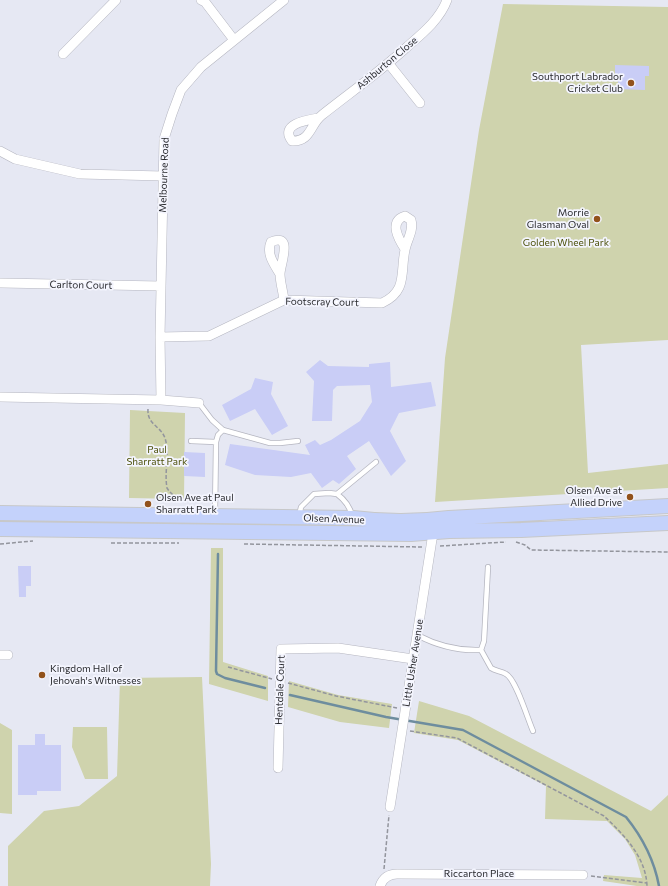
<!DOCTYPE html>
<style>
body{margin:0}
canvas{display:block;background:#e6e8f3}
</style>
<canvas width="668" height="886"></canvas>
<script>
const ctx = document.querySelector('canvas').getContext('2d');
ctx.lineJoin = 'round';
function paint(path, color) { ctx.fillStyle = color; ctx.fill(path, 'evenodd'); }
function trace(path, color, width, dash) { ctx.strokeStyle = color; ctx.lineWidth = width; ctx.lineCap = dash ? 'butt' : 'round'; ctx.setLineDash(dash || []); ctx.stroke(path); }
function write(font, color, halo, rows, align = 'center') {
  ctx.font = font + ' Commissioner,sans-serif'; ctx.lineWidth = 3.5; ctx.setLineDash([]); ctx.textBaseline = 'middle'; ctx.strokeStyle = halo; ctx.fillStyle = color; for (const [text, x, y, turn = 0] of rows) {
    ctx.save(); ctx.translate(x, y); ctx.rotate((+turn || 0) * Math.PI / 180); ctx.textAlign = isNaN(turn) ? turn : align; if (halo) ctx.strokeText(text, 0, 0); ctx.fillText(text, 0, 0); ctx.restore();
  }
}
paint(new Path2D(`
 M503 4 668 7V340L581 345 588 473 668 464V488L435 502 445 358 479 130Z
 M130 410 185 413 184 499 129 498Z
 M211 548H223V662L268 676V701L209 684Z
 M202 677 211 864 210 886H8V846L44 811 79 806 117 776 120 678Z
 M289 681 338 695 392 704 389 728 340 722 288 707Z
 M419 701 469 716 651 811 668 795V886H637L603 881 604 875 642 878 635 855 625 839 607 821 545 819 546 786 458 740 414 733Z
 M0 723 12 730V814L0 813Z
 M73 727H107L108 779H85L72 747Z`), '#cfd3ad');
trace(new Path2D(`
 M218 554 216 671 217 674 225 678 265 688
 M290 695 386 717 463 730 626 817C643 838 654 859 659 886`), '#6e8d9e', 2.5);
paint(new Path2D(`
 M615 65 649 66V76H645V90L618 89V74H615Z
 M320 360 328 366 369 367V364L390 362 391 387 431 382 436 406 399 413 390 431 406 461 391 476 369 441 347 456 356 469 339 484 333 480 322 488 311 473 291 477 255 475 225 465 230 444 310 455 305 445 315 440 320 445 331 440 360 421 372 402 370 385 337 386 333 390 332 421H312L314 381 306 372Z
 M255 378 273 382 271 394 288 426 272 435 255 409 230 421 222 405 251 389Z
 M184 452 205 453V477L184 476Z
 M18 566H31V586H26V597H19Z
 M35 734H45V745H61V791H37V795H18V745H35Z`), '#c9cdf6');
const service = new Path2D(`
 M199 403 212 420 223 430
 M191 441 216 442 215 515
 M216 442 218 435 223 430 270 443H280L298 441
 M299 516 301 507 314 494 329 493 337 494
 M352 516C350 506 345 500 337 494L376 462
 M417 635C436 645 459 651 481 650L484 641 488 567
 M481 650 491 668C495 671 501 671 506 674 516 679 528 720 533 731`);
const minor = new Path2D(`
 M201 0 205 2 234 40
 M63 54 116 0
 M389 64 420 103
 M318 118C307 120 279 124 292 141 311 142 310 124 322 115 351 92 381 71 408 46 423 33 440 19 447 0
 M0 151 15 159 80 174 163 176
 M280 274C274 264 266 254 271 242 294 232 280 265 280 274 280 282 283 291 284 300
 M1 283 161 286
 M160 337 209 336 284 300 382 303C408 291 400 272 405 250 407 239 414 231 411 220L405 216C388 221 399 240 405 249
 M0 397 161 400 199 403
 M161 400 160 337 164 139 172 114 181 90 201 67 284 0
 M0 655H8
 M278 768 281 649 338 648 413 659
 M390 807 433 533V527
 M380 886C383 878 388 874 397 874L583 875`);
const primary = new Path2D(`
 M0 513 353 518C384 522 417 522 449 518L668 506
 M0 529 411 534 449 531 521 530 668 523`);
trace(service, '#b5b6c0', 6);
trace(minor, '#b5b6c0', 10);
trace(primary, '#c7c8c9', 16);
trace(new Path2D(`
 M148 409C147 425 160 425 165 438 170 454 164 471 167 488L169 491 175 497 176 502
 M516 542 525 545 531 550 668 552
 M111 543H179
 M0 544 33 541
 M244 544 422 547
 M440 546 506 542
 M228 667 272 679
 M288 683 336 696 397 708
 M410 731 457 738 604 816C624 835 646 857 647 886
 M384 869 389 815
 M591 876 647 883`), '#93959d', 1.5, [4, 2]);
trace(service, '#fff', 4.5);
trace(minor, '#fff', 9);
trace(primary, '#c4d2fb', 14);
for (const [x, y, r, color] of [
 [631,83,4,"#92521b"],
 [597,219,4,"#92521b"],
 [630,497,4,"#92521b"],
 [148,504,4,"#92521b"],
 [42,675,4,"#92521b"]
]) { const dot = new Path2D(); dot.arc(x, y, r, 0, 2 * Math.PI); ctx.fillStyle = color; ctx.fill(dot); trace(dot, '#f4f5fe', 1.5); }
write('10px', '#292a2e', '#f4f5fe', [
 ["Ashburton Close",387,63,-40],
 ["Melbourne Road",164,175,-88],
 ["Carlton Court",81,285,1],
 ["Footscray Court",322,302,1],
 ["Olsen Avenue",334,519,2],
 ["Little Usher Avenue",413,663,-81],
 ["Hentdale Court",280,690,-88],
 ["Riccarton Place",479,874]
]);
write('10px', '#292a2e', '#f4f5fe', [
 ["Southport Labrador",623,77],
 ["Cricket Club",623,89],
 ["Morrie",589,213],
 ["Glasman Oval",589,225],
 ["Olsen Ave at",622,491],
 ["Allied Drive",622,503],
 ["Olsen Ave at Paul",156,498,"left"],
 ["Sharratt Park",156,510,"left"],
 ["Kingdom Hall of",50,669,"left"],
 ["Jehovah's Witnesses",50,681,"left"]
], 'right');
write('10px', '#4d510b', '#f4f5fe', [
 ["Golden Wheel Park",566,243],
 ["Paul",157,450],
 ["Sharratt Park",157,462]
]);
</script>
